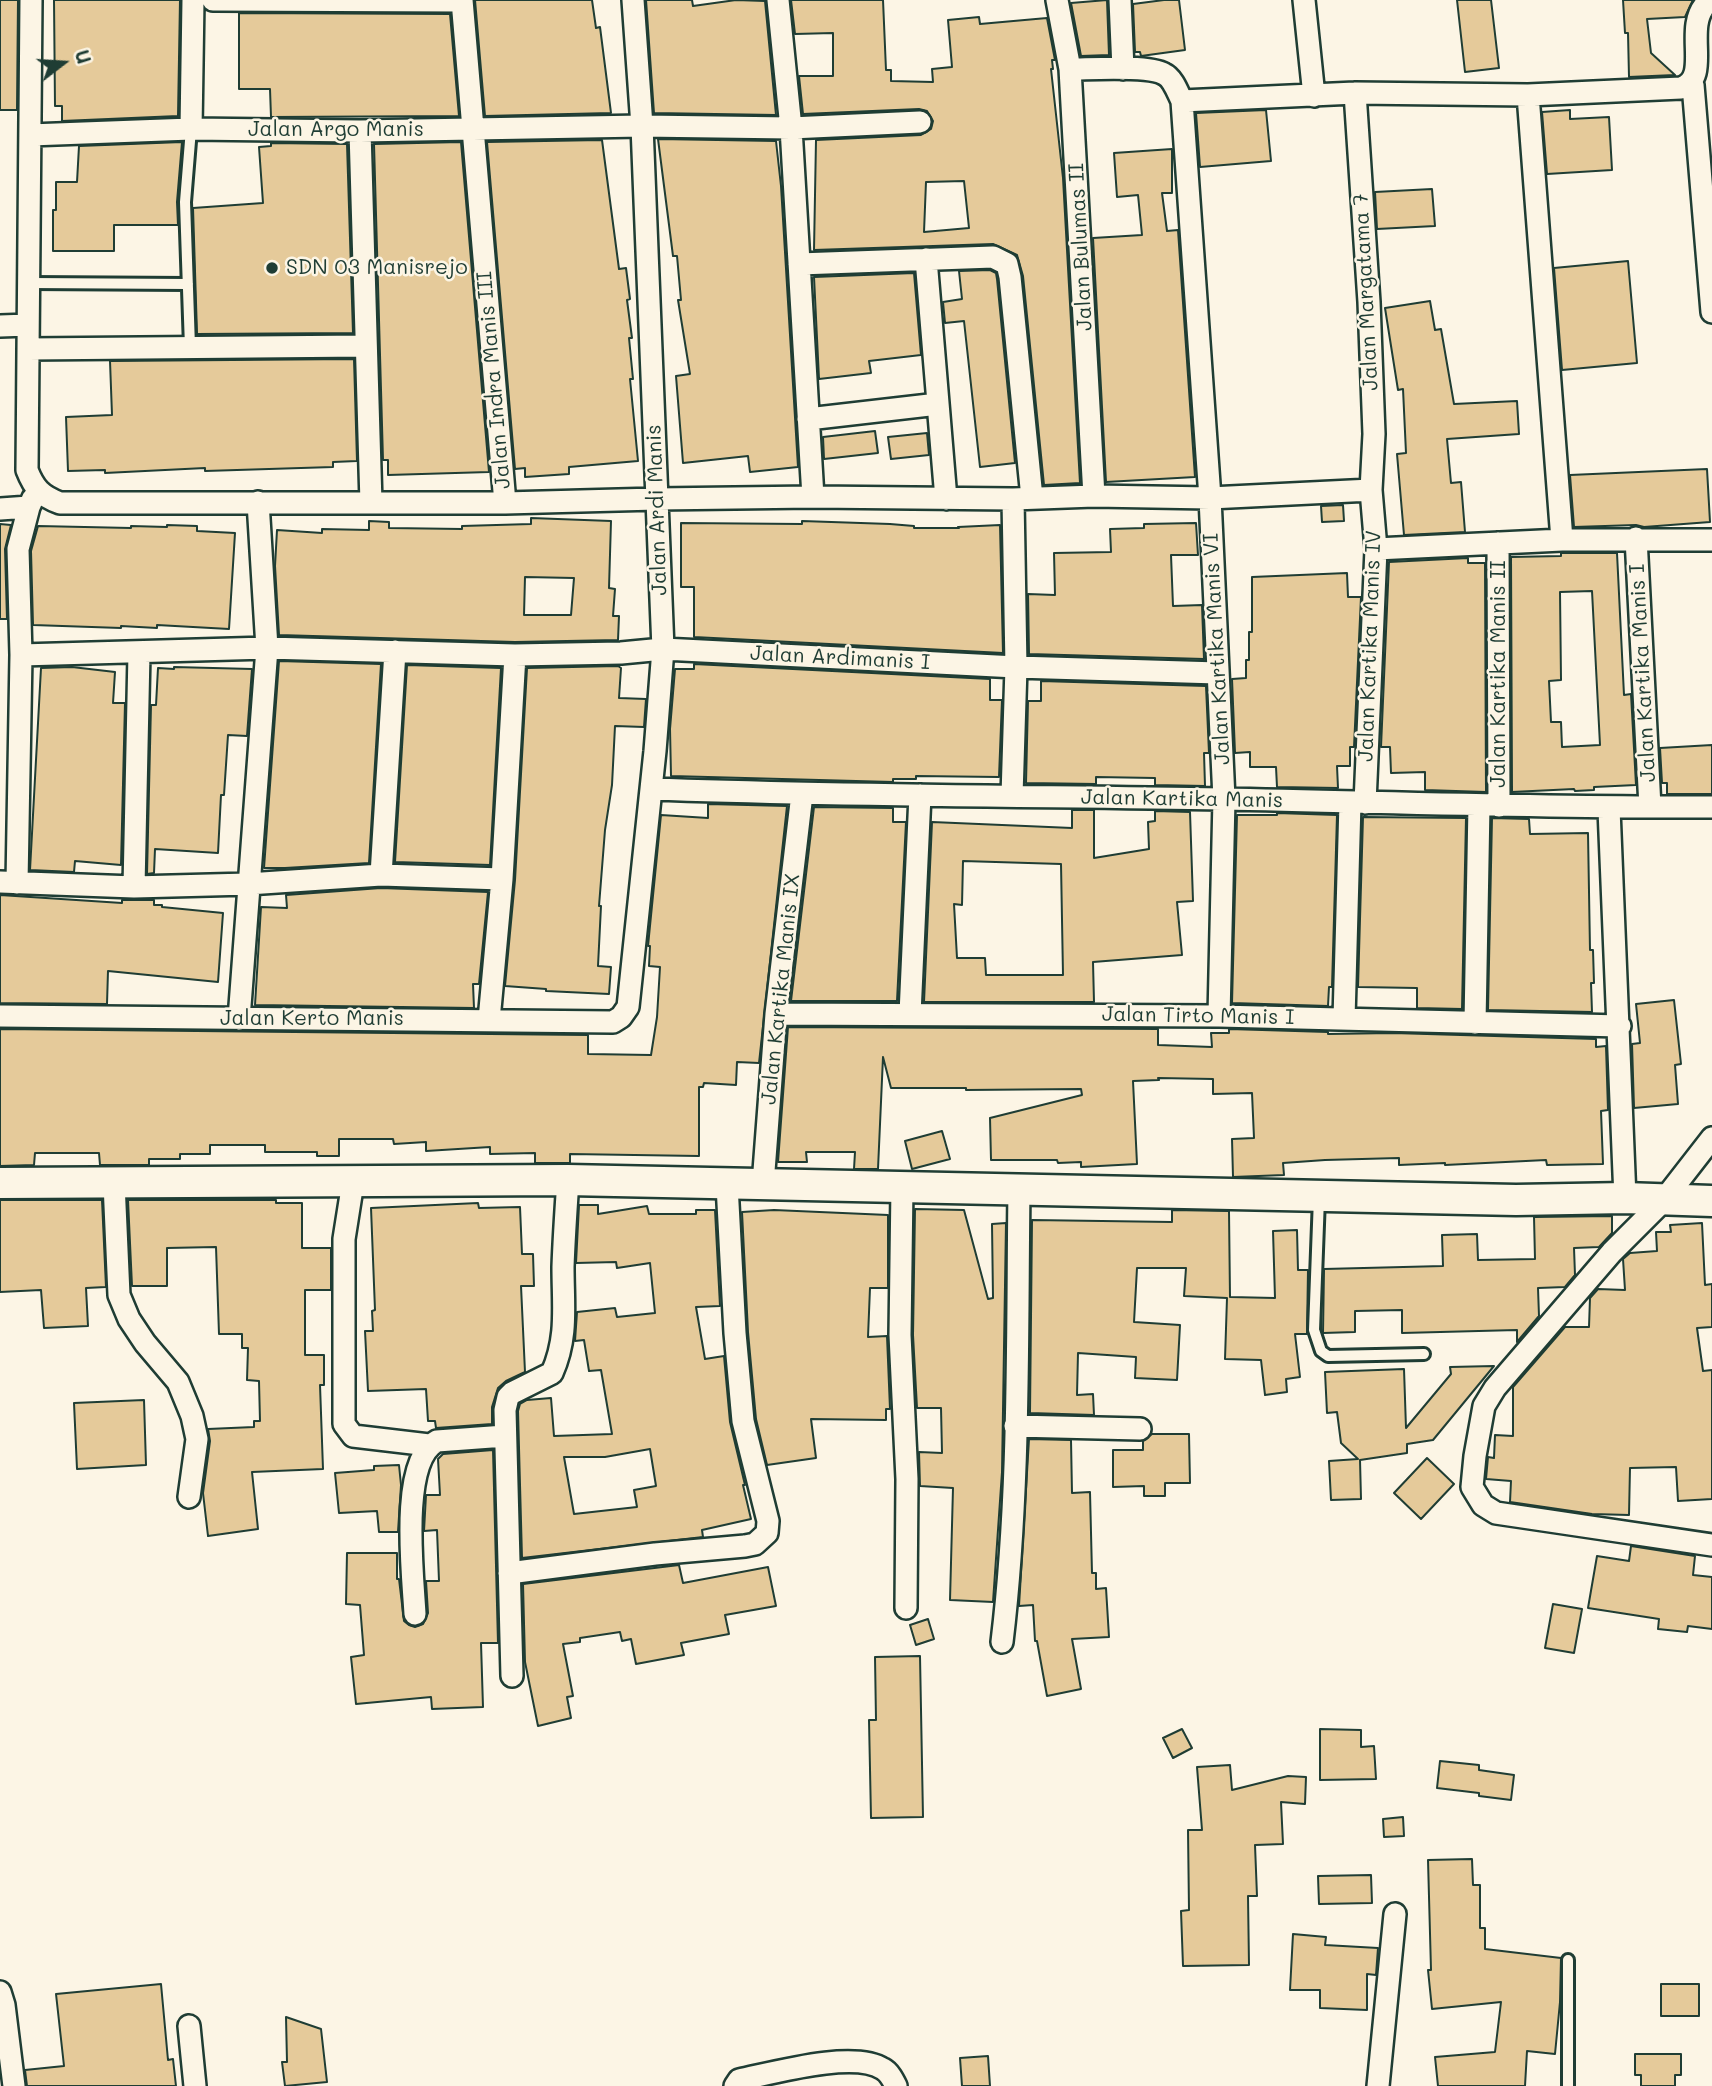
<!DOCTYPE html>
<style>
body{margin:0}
#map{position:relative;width:1712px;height:2086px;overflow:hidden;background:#fcf5e5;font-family:Mali,sans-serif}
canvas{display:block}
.north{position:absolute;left:28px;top:28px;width:70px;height:70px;-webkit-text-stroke:5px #fcf5e5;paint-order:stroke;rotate:73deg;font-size:19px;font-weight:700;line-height:28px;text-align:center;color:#1f3d34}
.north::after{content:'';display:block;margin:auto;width:24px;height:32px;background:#1f3d34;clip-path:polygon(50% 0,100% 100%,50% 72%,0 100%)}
</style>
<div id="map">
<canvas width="1712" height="2086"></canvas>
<div class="north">U</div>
</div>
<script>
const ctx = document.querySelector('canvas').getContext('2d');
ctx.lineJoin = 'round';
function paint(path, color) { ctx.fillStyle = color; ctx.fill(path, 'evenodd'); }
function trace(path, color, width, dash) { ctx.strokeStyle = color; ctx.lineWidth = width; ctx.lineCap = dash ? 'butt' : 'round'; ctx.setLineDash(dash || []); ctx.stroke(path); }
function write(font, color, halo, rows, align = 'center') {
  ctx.font = font + ' Mali,sans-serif'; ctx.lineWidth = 5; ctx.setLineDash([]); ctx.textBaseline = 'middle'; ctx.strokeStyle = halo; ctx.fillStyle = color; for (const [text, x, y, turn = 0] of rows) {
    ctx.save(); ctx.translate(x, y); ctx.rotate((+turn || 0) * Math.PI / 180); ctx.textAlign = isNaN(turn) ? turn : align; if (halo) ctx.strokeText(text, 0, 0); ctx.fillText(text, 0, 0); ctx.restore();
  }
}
const building = new Path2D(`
 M0 0H18L17 110H0Z
 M54 0H180L178 116 62 121V106H55Z
 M475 0H592L596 28 600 27 611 113 485 116Z
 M646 0H692L693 6 736 0 765 1 776 115 654 113Z
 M791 0H883L886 70H891V81L933 82 932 69 952 67 948 20 979 17 980 24 1047 18 1055 60H1052L1053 69H1051L1063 178 1080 483 1044 485 1023 276 1017 255 993 244 814 250 816 140 921 135 931 129 933 121 927 111 919 109 803 114 799 76H833V33L795 34ZM964 181 969 228 924 232 926 182Z
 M1107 0 1109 55 1081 56 1071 3Z
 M1164 0H1179L1185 50 1141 56 1140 52H1135L1133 4Z
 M1457 0H1491L1499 68 1465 72Z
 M1623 0H1693L1685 17 1647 19 1651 53 1675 75 1629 77 1628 33H1625Z
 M239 13 450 14 459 116 271 117 270 89H239Z
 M1266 110 1271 161 1200 167 1196 113Z
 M1570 110V119L1609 117 1612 170 1547 174 1542 112Z
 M658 139 776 141 781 186 798 467 750 472 748 456 683 463 676 376 690 374 678 300H681L677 256H673Z
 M602 140 619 269 626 268 630 299 627 300 632 338H629L633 379H630L638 461 569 467V474L525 477V468L515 469 487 142Z
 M182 142 177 202 178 225H114V251H53V210H56V182H77L79 146Z
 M461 142 489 472 388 475V460H383L374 144Z
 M271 143 347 144 353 333 197 334 193 208 263 203 259 147 271 146Z
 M1172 149V193H1162L1167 231 1178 230 1195 477 1106 482 1093 238 1142 235 1138 195 1117 197 1114 153Z
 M1432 189 1435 226 1377 229 1375 192Z
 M1628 261 1637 363 1562 370 1554 268Z
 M990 270 996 273 997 279 1015 463 980 467 964 321 945 323 943 302 962 299 959 271Z
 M914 273 921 355 869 361 871 373 819 379 814 277Z
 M1430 301 1435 330 1441 329 1454 404 1517 401 1519 434 1447 439 1451 483 1461 482 1465 532 1404 535 1397 454 1406 453 1403 389 1398 390 1385 308Z
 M354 359 357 461 333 462V467L205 471V468L105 473V470L68 471 66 417 112 415 110 361Z
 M875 431 878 453 824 459 823 437Z
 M927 433 929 455 891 459 888 437Z
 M1707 469 1710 522 1644 527 1636 525 1574 527 1570 475Z
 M1343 505 1344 521 1322 522 1321 506Z
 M531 518 611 521 609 588 615 589 613 616H619L618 640 515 642 279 635 275 566 277 530 322 533V529L369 530V521L389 522V528L462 529V526L531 524ZM525 577 574 578 571 615H524Z
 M802 521 890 524 914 526V528H959L958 527 1000 525 1003 653 694 637V587H681V523L802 524Z
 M1196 523 1198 555H1171L1173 606 1202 605 1204 659 1029 654 1028 594 1055 595 1054 553 1111 552 1110 529 1144 528V524Z
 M0 524 11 525 5 549 7 619H0Z
 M167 525 197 526V531L235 533 229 629 157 625V628L121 626V628L33 625 31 551 38 526 131 528V526L167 527Z
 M1561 553H1617L1624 695 1631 694 1636 785 1594 787V790L1575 791 1574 789 1512 792 1511 557 1561 556ZM1592 591 1600 745 1562 747 1561 722H1551L1549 681 1561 680 1560 592Z
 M1468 558V563H1485L1486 792 1425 790V772L1391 773 1390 747H1381L1389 562Z
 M1347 573 1348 597H1361L1354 747H1350V766H1337L1338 788 1277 787 1276 767H1250V752L1235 753 1232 679 1246 678V660H1249V632H1252V577Z
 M279 661 381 664 369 863 285 868H264Z
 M694 664 990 679V700H1002L999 777 916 776V779H893V782L671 776 670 729 675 669H694Z
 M407 665 501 668 490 865 395 862Z
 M618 666 621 668 619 698 646 699 644 727 615 726 612 785 605 830 599 906H601L598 966 611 967 609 994 546 991V989L505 986 515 880 527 668Z
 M72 667 115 672 113 703H125L121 865 75 861 74 872 30 870 41 668Z
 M174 667 252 669 247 736 228 735 224 795H221L218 853 155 849 154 873 147 874 151 705H156L158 668 174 669Z
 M1041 681 1206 686 1209 753H1204L1205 786 1155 785V778L1096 777V784L1026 783 1028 701H1041Z
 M1712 745V794H1667V783H1662L1660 748Z
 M708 804 787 806 759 1063 737 1062 736 1085 704 1083 703 1087H699V1156L570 1154V1163H535V1153L490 1154V1147L426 1151V1142L394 1144 393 1139H339V1156H317V1152H265V1145H210V1154H180V1159H149V1165H100L99 1153H35L34 1165 0 1166V1029L588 1035V1054L651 1055 657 1017 660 967 649 966 650 946H648L661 815 708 818Z
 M814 807 893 808V822H906L897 1001H791Z
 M1072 810H1094V858L1149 849 1148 822 1155 821V811L1190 812 1193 901 1177 902 1182 955 1093 962 1094 1002H924L932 822 1072 828ZM963 861 1061 864 1063 975H986L985 958H957L954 904 962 905Z
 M1277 813 1337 815 1332 987H1329L1328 1006 1232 1003 1237 815H1277Z
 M1363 817 1466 818 1462 1009 1417 1008V988L1358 987Z
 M1492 818 1529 819 1530 834 1588 833 1590 950H1593L1594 983H1591L1592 1012 1488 1010Z
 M381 888 488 892 479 984H473L474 1008 255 1005 261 907 287 908 286 895Z
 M0 895 122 903V900H154V905H162V907L223 913 218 982 108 971 107 1004 0 1003Z
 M1674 1000 1681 1064 1675 1065 1678 1104 1634 1108 1632 1044 1640 1043 1636 1004Z
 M788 1027 1158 1029V1045L1212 1047 1211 1033H1229V1029L1328 1032V1034L1393 1033 1596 1039V1047L1606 1046 1608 1110 1601 1111 1603 1164 1547 1165 1546 1160 1445 1165V1163L1399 1165V1158L1325 1160 1283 1163 1284 1175 1233 1177 1232 1139 1254 1138 1252 1093 1213 1094V1079L1158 1078 1159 1080 1133 1081 1137 1164 1081 1167V1162L1058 1163 1057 1160H991L990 1118 1082 1095 1081 1089 966 1090V1088H891L883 1057 878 1169H854L855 1152H806L807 1162H778Z
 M942 1131 950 1159 912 1169 905 1141Z
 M0 1200H102L106 1287 86 1288 88 1326 44 1328 41 1290 0 1292Z
 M128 1200H276V1203H302V1248H331V1290H305V1355H324V1385H320L323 1469 252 1472 258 1529 208 1536 203 1493 210 1441 208 1429 254 1427V1421H260L259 1381 247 1380 248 1348H242V1334H219L216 1247 167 1248V1286H132Z
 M478 1203 479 1208 520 1207 522 1254H533L534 1286H521L525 1372 506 1381 498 1388 492 1407V1424L436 1428 435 1421H428L426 1389 368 1391 365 1331H373L372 1311 375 1310 371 1208Z
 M579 1205H598V1214L647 1206 649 1214H696V1210H715L720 1306 696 1307 705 1359 724 1356 730 1422 745 1485H743L751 1519 702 1530 703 1537 522 1558 518 1411 520 1404 527 1400 551 1398 554 1436 612 1434 601 1370 589 1371 584 1340 575 1341 577 1312 615 1308 617 1317 655 1313 650 1263 617 1268 616 1262 576 1263ZM650 1449 656 1486 634 1490 637 1507 574 1514 564 1457H605Z
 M915 1209 964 1210 988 1299 993 1298 992 1224 1006 1223 1002 1472 993 1602 950 1600 953 1488 920 1486 919 1452 942 1453 941 1408H917L913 1335Z
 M774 1210 888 1215V1288H870L868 1337 887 1336 890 1409H886V1420L811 1419 816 1458 767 1465 756 1419 748 1332 742 1212Z
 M1172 1210 1229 1211 1230 1297 1275 1298 1273 1231 1297 1230 1298 1270H1308L1307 1334H1295L1300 1377 1286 1379 1287 1392 1265 1395 1261 1360 1225 1359 1227 1298 1184 1296 1186 1268H1137L1134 1322 1180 1325 1177 1380 1135 1378 1136 1357 1078 1353 1077 1395 1093 1394 1094 1415 1030 1413 1032 1220 1172 1222Z
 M1612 1216V1233L1599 1247 1574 1248 1575 1275 1565 1287 1538 1288 1539 1316 1517 1342V1330L1402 1333V1310L1355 1311V1332L1323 1333 1324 1269 1443 1266 1442 1235 1477 1234 1478 1260 1535 1259 1534 1217Z
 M1702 1223 1705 1285 1712 1284V1327L1697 1328 1703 1371 1712 1370V1499L1678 1501 1676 1467 1630 1468 1629 1515 1592 1514 1510 1502 1511 1481 1486 1479 1488 1457 1494 1458 1495 1435 1513 1436V1387L1565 1327H1589L1590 1298 1598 1289 1625 1290 1623 1259 1630 1253 1657 1251 1656 1232H1671L1670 1225Z
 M1494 1366 1433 1440 1407 1444V1453L1360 1460 1361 1499 1331 1500 1329 1461 1358 1459 1341 1443 1337 1412 1327 1413 1325 1372 1404 1369 1406 1428 1451 1374 1450 1367Z
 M144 1400 146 1465 77 1469 74 1403Z
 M1152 1434H1189L1190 1483H1165V1496H1144V1486L1113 1487V1450H1143V1441Z
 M1029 1439 1071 1440 1072 1493 1090 1492 1092 1573H1096V1589L1106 1588 1109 1637 1072 1639 1081 1689 1047 1696 1037 1641H1035L1033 1605 1019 1606Z
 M493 1450 498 1643H481L483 1707 432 1709 431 1697 356 1704 351 1657 364 1655 360 1605 346 1604 347 1553H397V1579H399L404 1621 409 1625 415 1627 423 1624 428 1613 426 1581H439L437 1530 424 1531 426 1495H440L438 1459 443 1454Z
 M1427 1458 1454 1484 1421 1519 1394 1493Z
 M399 1465 401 1485 398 1532H379L377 1511 339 1513 335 1473 374 1470V1466Z
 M1631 1546 1695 1556 1693 1575 1712 1577V1629L1688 1626 1687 1632 1658 1629 1659 1619 1588 1608 1597 1556 1629 1561Z
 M679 1565 683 1583 768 1567 776 1606 725 1615 729 1634 681 1643 684 1655 636 1664 631 1639 622 1641 620 1632 580 1638V1642L563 1644 573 1696 567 1697 571 1718 538 1726 525 1662 523 1584Z
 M1553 1604 1582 1609 1574 1653 1545 1648Z
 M928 1619 934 1639 916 1645 910 1625Z
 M920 1656 923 1817 871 1818 869 1720H876L875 1657Z
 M1182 1729 1192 1748 1173 1758 1163 1738Z
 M1320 1729 1361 1730V1747L1374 1746 1376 1779 1320 1780Z
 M1440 1761 1479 1765V1770L1514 1775 1511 1800 1479 1796V1793L1437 1788Z
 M1230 1765 1232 1790 1288 1776 1306 1777 1305 1804 1281 1802 1283 1844 1255 1845 1257 1896H1248L1249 1965 1183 1966 1181 1911 1189 1910 1188 1830H1202L1197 1767Z
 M1403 1817 1404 1836 1384 1837 1383 1819Z
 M1472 1859 1473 1885H1480V1928H1485V1949L1561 1958 1560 2002 1555 2054 1527 2051 1525 2086H1438L1435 2057 1495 2052 1501 2002 1432 2009 1428 1970H1431L1428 1860Z
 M1371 1875 1372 1903 1319 1904 1318 1876Z
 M1293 1934 1326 1937 1325 1945 1378 1948 1376 1975 1367 1974V2010L1320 2008V1990H1290Z
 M161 1984 168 2060 173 2059 176 2086H27L25 2070 64 2066 56 1994Z
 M1661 1984H1699V2016H1661Z
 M286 2017 321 2029 327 2082 285 2086 282 2062H287Z
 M1635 2054H1681V2075H1675V2086H1641V2075H1635Z
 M988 2056 990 2086H962L960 2058Z`);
paint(building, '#e5ca9a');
trace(building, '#1f3d34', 2);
const lane = new Path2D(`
 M29 283 188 284
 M190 347 185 202 191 129
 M1319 1198 1314 1330 1321 1351 1328 1356 1424 1354
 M1568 2086V1960`);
const street = new Path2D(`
 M31 0 27 470C34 488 41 496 60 503H505L656 499 813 497 1013 499 1094 496 1210 498 1371 490
 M213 0 462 1
 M462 0 505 503
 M778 0 791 128 813 497
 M1057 0 1070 69 1094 496
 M1120 0 1123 69
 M1304 0 1314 96
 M1070 69C1090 69 1149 65 1164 74 1173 78 1178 93 1182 101L1210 498 1224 799 1219 1016
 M1693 85 1712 312
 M1355 93 1369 302 1374 434 1371 490 1376 549 1365 803
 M1528 95 1562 540
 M1182 101 1355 93 1528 95 1681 88C1712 78 1683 28 1706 4L1712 2
 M191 129 193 0
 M360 131 371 503
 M30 135 191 129 360 131 642 126 791 128 920 122
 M926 259 946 499
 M799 264 993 257 1007 264 1010 277 1032 498
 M0 326 28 325
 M28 349 366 346
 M808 419 938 404
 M0 509 29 507 33 498
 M1636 538 1650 807
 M1498 543 1499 806
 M1376 549 1562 540H1712
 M21 655 267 648 515 655 621 653 663 649 1016 667 1218 673
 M652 789C842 796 1032 796 1222 799 1385 802 1549 808 1712 807
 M1012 796 1016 667 1013 499
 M1609 809 1625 1198
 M381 875 395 651
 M0 882 134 887 248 884 381 875 502 879
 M17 883 21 655 18 549 29 507
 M134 887 139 653
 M776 1014 1219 1016 1620 1026
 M910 1014 920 795
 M0 1016 613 1022 621 1017 628 1007 655 751 663 649 642 126 633 0
 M239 1019 267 648 258 502
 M1344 1019 1350 802
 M489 1020 502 879 515 655
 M1475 1023 1479 805
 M1712 1138 1663 1201 1612 1252 1495 1388 1484 1406 1475 1456 1472 1487 1483 1505 1496 1513 1712 1545
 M353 1182 344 1239V1424L353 1436 429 1445
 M114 1183 119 1295 129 1319 145 1343 178 1382 192 1416 197 1439 189 1497
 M763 1184 776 1014 802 794
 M902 1187 900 1335 907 1479 906 1608
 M1015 1426 1140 1429
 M509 1573 655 1554 745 1546 755 1544 767 1533 768 1521 743 1421 735 1333 727 1185
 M415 1614C413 1576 399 1460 437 1441L505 1436
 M1002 1642C1020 1492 1017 1340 1019 1189
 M512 1676 505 1410 508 1397 512 1393 552 1373C568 1337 563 1306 563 1267 564 1238 566 1209 568 1180
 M0 1992 4 2005 14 2086
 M189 2026 195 2086
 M735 2086 739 2080C773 2073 854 2050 883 2069 889 2072 893 2080 896 2086
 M1378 2086 1395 1914`);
const secondary = new Path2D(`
 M0 1183 568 1180 1516 1200 1625 1198 1712 1201`);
trace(lane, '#1f3d34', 16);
trace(street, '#1f3d34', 26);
trace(secondary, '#1f3d34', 35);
trace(lane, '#fcf5e5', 10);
trace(street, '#fcf5e5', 21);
trace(secondary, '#fcf5e5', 30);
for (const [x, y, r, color] of [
 [272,268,7,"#1f3d34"]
]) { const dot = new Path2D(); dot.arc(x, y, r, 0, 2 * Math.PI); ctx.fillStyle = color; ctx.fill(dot); trace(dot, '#fcf5e5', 2.5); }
write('21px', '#1f3d34', '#fcf5e5', [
 ["Jalan Argo Manis",336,130],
 ["Jalan Bulumas II",1081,247,-93],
 ["Jalan Margatama 7",1366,292,-93],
 ["Jalan Indra Manis III",494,380,-95],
 ["Jalan Ardi Manis",657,510,-92],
 ["Jalan Kartika Manis IV",1370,646,-88],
 ["Jalan Kartika Manis VI",1217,649,-93],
 ["Jalan Ardimanis I",840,658,3],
 ["Jalan Kartika Manis I",1643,673,-93],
 ["Jalan Kartika Manis II",1499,674,-90],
 ["Jalan Kartika Manis",1182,799,1],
 ["Jalan Kartika Manis IX",781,989,-84],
 ["Jalan Tirto Manis I",1198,1016,1],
 ["Jalan Kerto Manis",312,1019]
]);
write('21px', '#1f3d34', '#fcf5e5', [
 ["SDN 03 Manisrejo",286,268]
], 'left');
</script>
